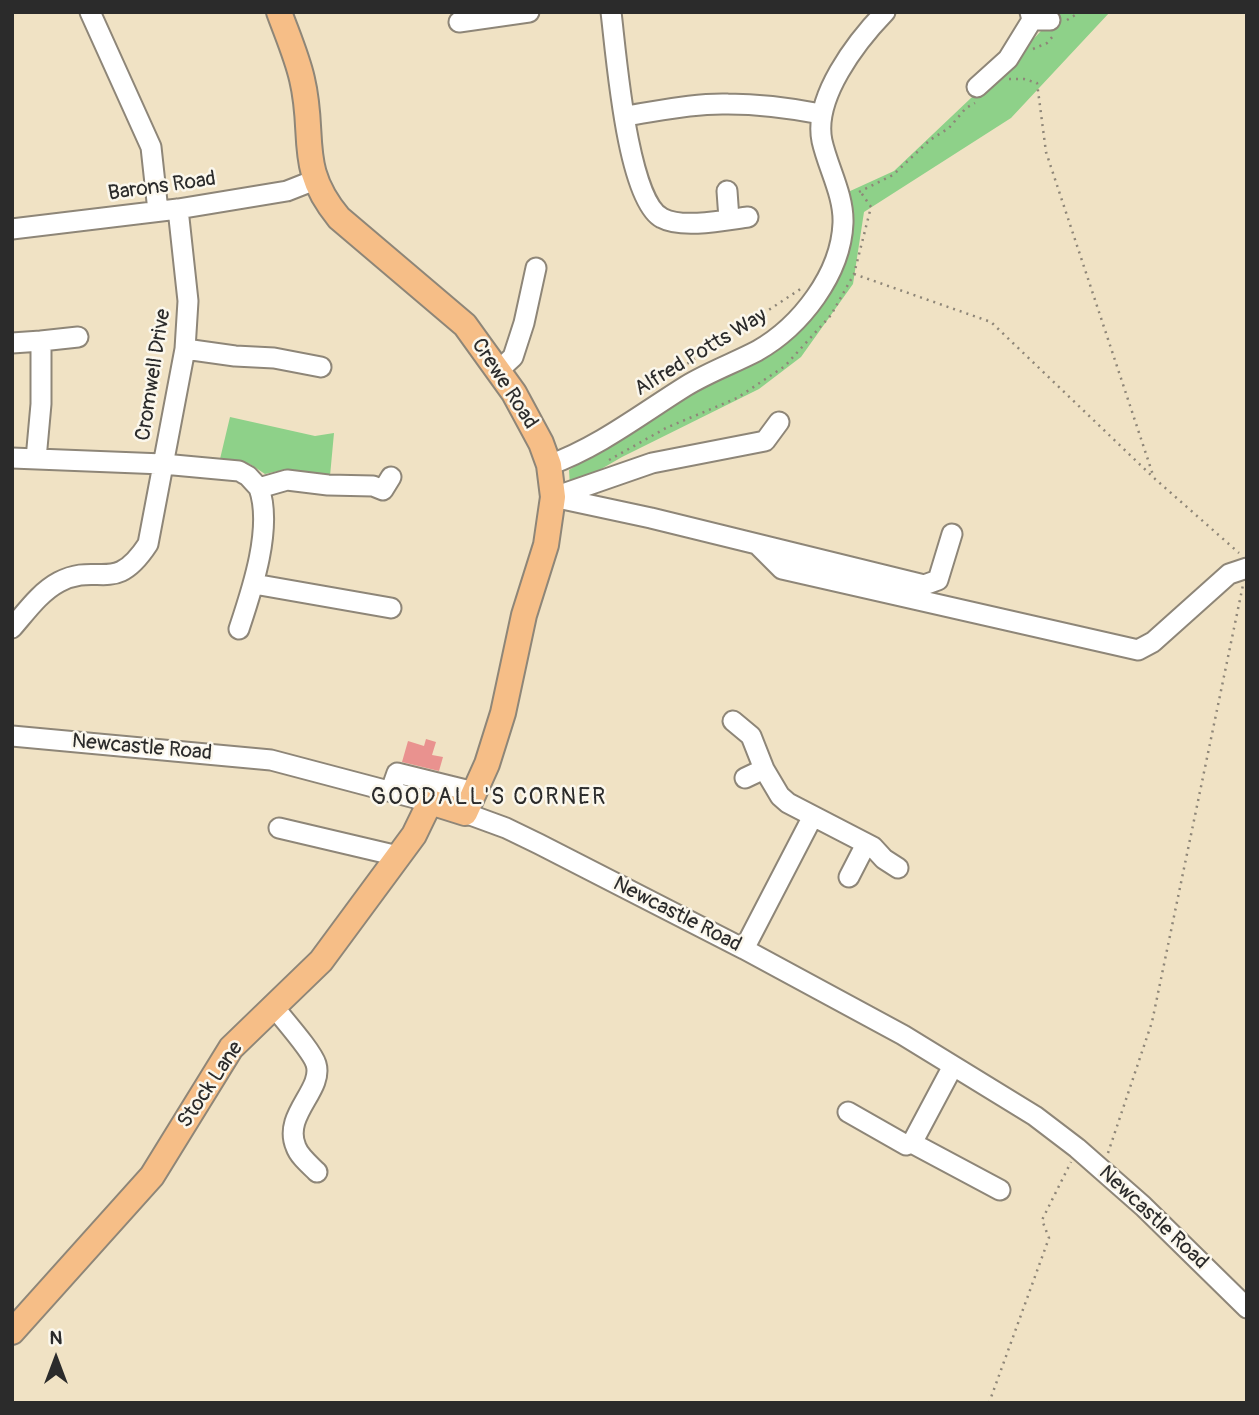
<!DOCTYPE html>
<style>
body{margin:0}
#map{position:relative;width:1259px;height:1415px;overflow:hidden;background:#f0e2c4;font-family:Pangolin,sans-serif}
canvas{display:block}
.frame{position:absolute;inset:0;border:14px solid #2b2b2b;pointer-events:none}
.north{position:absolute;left:21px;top:1324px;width:70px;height:70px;-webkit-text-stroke:5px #fbf7ec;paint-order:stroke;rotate:0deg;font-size:19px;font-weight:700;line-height:28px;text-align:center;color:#2b2b2b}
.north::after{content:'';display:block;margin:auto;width:24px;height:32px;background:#2b2b2b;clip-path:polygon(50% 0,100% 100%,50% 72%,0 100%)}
</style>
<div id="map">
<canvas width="1259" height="1415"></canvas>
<div class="frame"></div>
<div class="north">N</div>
</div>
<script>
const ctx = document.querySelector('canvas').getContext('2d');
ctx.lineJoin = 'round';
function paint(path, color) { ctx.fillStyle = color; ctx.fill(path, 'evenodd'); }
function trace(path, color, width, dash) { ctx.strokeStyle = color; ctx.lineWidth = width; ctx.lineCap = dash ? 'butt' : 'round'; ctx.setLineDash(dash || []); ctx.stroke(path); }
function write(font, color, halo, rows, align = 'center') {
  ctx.font = font + ' Pangolin,sans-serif'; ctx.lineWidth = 5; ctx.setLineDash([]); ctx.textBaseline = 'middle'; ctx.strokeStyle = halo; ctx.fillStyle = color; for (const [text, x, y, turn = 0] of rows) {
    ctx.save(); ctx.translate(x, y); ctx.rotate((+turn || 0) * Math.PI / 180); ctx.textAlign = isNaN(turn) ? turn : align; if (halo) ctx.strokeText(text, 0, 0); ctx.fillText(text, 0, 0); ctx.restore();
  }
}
paint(new Path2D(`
 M1062 12H1110L1011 118 864 212 853 284 801 357 759 389 622 457 570 487 569 470 653 417 791 337 824 303 842 269 852 221 848 192 894 171 971 98 998 77 1054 17Z
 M230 417 315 436 334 433 330 476 283 470 265 474 250 464 220 459Z`), '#8ed189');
paint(new Path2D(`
 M426 739 436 742 432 755 443 757 439 771 402 762 408 741 424 746Z`), '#e9928f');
const minor = new Path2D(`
 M90 12 151 147 158 211
 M611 12C616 52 627 200 662 218 682 229 726 220 748 217
 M1032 20H1050
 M459 22 529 12
 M977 87 1008 59 1032 20 1030 12
 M625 116C659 111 694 103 728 104 760 104 790 108 821 114
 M727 191 729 219
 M12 229 178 209 287 191 315 180
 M41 341 78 337
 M12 343 41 341V404L36 459
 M185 349 235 356 274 358 321 367
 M499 370 513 357 524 323 536 268
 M12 458 163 464 239 471 248 476 259 488
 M549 465C599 447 641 414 686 386 709 372 734 363 757 351 801 326 841 274 843 223 844 195 828 168 822 141 813 98 856 42 885 12
 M553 497 651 518 924 585 938 580 952 534
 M554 497 652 463 765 441 779 422
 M757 544 782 569 1138 650 1153 642 1229 574 1247 568
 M254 584 391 608
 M12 628C26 612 40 592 59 582 99 561 114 596 148 544L185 349 188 301 178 209
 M239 629C252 590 273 528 259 488L287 480 328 485 373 486 383 490 391 477
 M733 721 751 736 764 769 780 796 788 803 873 847 884 859 898 868
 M12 736 271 760 430 802
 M745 778 764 769
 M391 790 397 773 474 792
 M465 813 506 828 539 844 744 949 903 1035 1035 1116 1077 1148 1143 1206 1247 1308
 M279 828 398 856
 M849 877 866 844
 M744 949 813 816
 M274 1007C284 1020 312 1051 316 1064 324 1090 282 1115 296 1147 299 1156 310 1165 317 1172
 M848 1112 906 1145 912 1143 953 1066
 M912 1143 1000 1190`);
const major = new Path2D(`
 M12 1332 152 1176 231 1048 321 961 414 835 430 802 465 813 487 764 503 713 524 615 546 545 553 497 549 465 541 443 514 393 465 325 339 218C296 166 316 137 302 79 297 57 287 34 279 12`);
trace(minor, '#8e8678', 23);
trace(major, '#8e8678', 28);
trace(new Path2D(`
 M1067 20 1080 12
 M1033 49 1047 43 1053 36
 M1009 79H1024L1037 83 1046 152 1153 475
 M859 192 893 175 930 140 949 128 966 108 975 103
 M854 274 991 322 1154 478 1239 553
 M664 379 802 288
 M609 460 666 428 737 398 785 366 831 315 854 274 871 207 860 191
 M1108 1153 1152 1022 1243 585
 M989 1403 1049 1238 1042 1220 1071 1162`), '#8e8678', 2.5, [2, 5]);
trace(minor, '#fff', 19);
trace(major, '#f6be87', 24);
write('21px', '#2b2b2b', '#fbf7ec', [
 ["Barons Road",162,187,-8],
 ["Alfred Potts Way",701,353,-31],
 ["Cromwell Drive",154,375,-81],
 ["Crewe Road",504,384,57],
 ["Newcastle Road",142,748,5],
 ["Newcastle Road",677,915,27],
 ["Stock Lane",211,1085,-56],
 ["Newcastle Road",1153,1218,43]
]);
ctx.letterSpacing = '2px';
write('23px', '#2b2b2b', '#fbf7ec', [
 ["GOODALL'S CORNER",489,798]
]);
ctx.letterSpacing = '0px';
</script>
